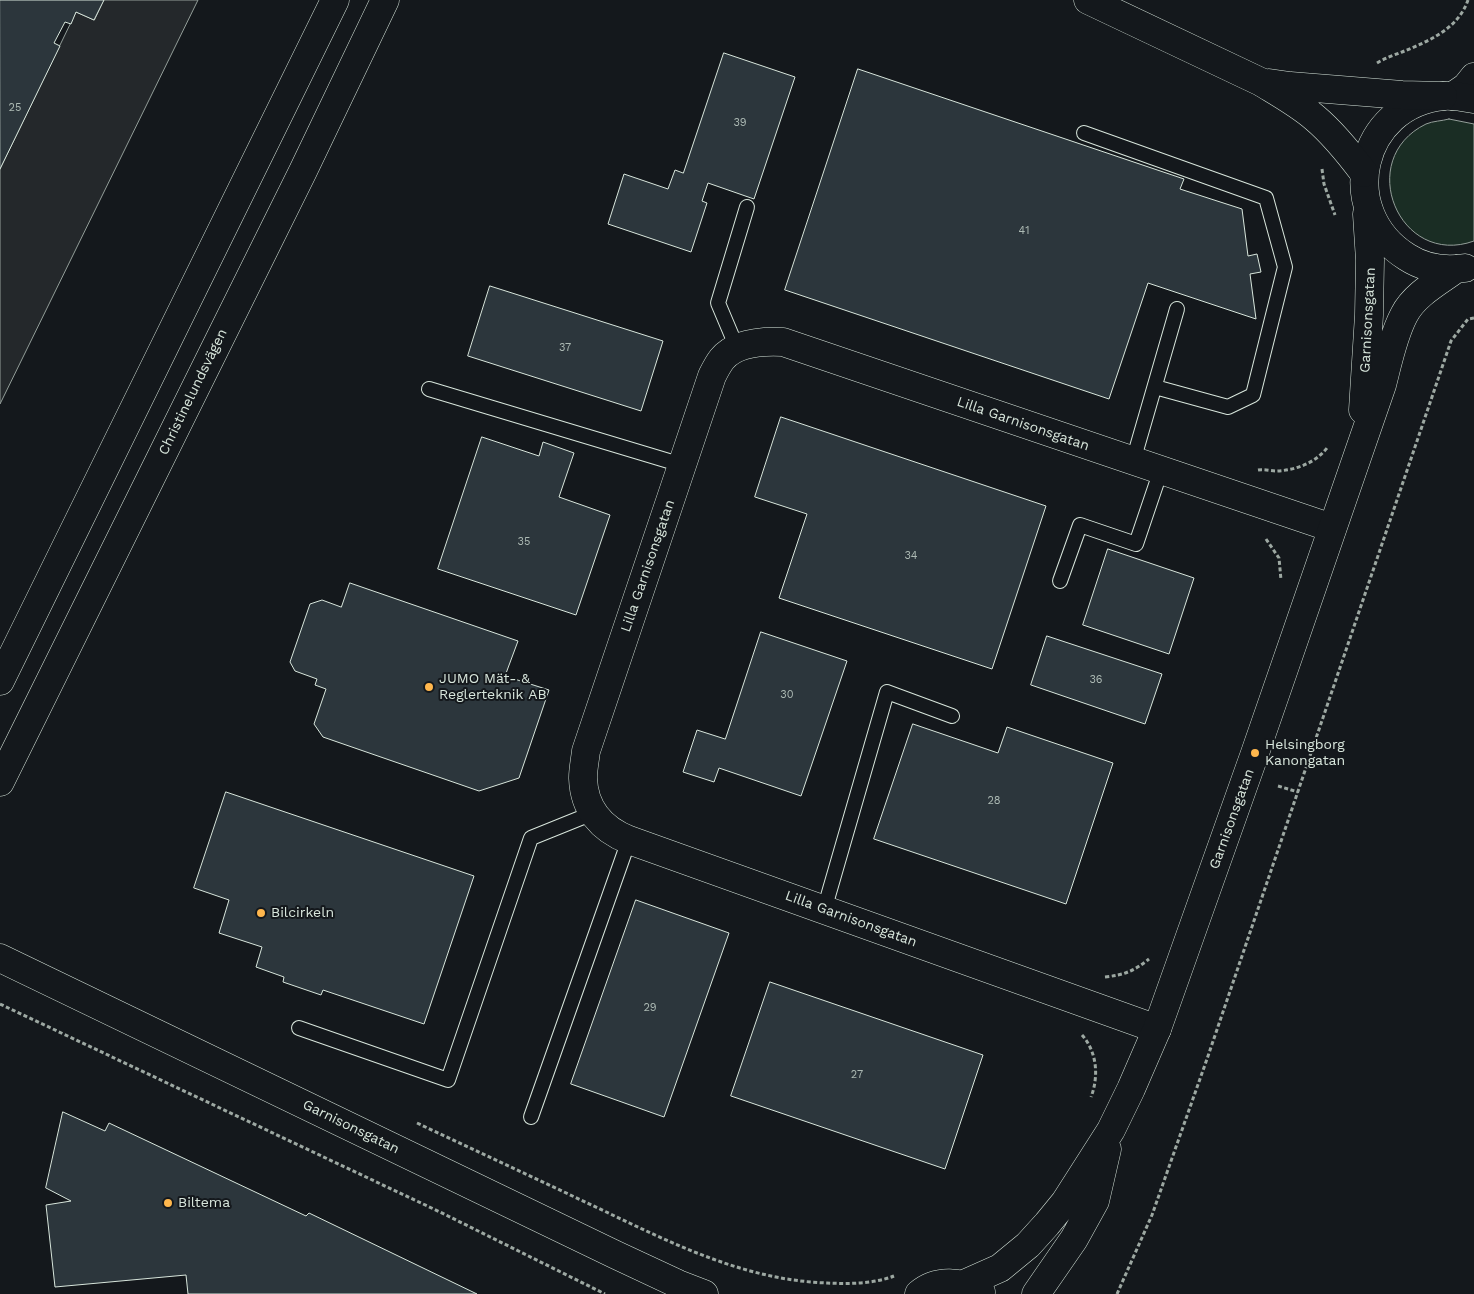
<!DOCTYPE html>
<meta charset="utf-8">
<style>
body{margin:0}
canvas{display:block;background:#14181c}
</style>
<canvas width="1474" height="1294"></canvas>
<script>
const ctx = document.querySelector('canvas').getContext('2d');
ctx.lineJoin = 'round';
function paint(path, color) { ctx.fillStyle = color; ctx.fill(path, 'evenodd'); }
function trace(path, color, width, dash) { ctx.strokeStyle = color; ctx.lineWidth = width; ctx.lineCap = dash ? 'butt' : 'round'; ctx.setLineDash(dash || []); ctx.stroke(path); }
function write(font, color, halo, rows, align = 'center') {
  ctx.font = font + ' "Work Sans",sans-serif'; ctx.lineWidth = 4; ctx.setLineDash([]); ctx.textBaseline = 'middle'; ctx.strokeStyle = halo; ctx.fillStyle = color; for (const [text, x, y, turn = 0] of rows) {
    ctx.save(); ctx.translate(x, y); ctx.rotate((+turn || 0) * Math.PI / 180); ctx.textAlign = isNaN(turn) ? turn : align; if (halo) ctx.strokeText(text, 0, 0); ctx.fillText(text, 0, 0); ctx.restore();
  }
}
const green = new Path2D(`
 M1449 119 1474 124V241C1399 268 1354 159 1426 124 1433 121 1442 121 1449 119Z`);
paint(green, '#1a2d24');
trace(green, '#939e99', 1);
const parking = new Path2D(`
 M104 0H198L0 404V169L76 12 94 20Z`);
paint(parking, '#24282b');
trace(parking, '#939e99', 1);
const building = new Path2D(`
 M0 0H104L94 20 76 12 71 24 65 22 54 43 60 46 0 169Z
 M724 53 795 77 754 199 708 183 702 201 707 203 691 252 608 224 624 174 668 189 675 170 683 173Z
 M858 69 1184 179 1180 189 1242 209 1248 256 1257 254 1261 272 1250 274 1256 319 1148 283 1109 399 785 290Z
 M490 286 663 341 641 411 468 356Z
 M781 417 1046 506 992 669 779 598 807 514 755 497Z
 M482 437 539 456 543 442 574 453 559 497 610 515 576 615 438 569Z
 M1108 549 1194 578 1169 654 1083 625Z
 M350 583 518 641 505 676 549 690 519 778 479 791 323 737 314 724 326 689 315 685 317 679 295 671 290 662 310 604 322 600 341 607Z
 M761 632 847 661 801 796 719 768 714 782 683 772 697 730 725 739Z
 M1047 636 1162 674 1145 724 1031 685Z
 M913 724 998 753 1007 727 1113 763 1066 904 874 839Z
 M226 792 474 876 424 1024 323 990 321 995 283 982 284 977 256 967 262 947 219 933 229 900 194 888Z
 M636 900 729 933 664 1117 571 1084Z
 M770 982 983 1055 945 1169 731 1096Z
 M63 1112 105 1131 109 1123 306 1216 309 1213 477 1294H188L186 1275 55 1287 46 1205 71 1201 46 1188Z`);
paint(building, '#2c363c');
trace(building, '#d8e6dc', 1);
const lane = new Path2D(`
 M1084 133 1266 198 1285 267 1253 395 1228 407 1155 387
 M737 348 718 303 747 207
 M429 389 682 465
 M1133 461 1177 309
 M1060 581 1080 525 1136 544 1161 470
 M824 910 887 692 952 716
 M299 1028 448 1080 531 838 593 813
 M531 1117 629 840`);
const street = new Path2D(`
 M1453 96 1466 87 1474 77
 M1157 1029 629 840C601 829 584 809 583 778 583 769 585 760 586 751L712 376C715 370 718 364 722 359 736 342 763 341 783 342L1332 528`);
const secondary = new Path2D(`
 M1465 268C1445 271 1424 268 1407 257 1335 212 1359 104 1444 96 1454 95 1464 98 1474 99
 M1363 410 1369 315 1370 260 1367 214
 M0 958 616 1255 678 1284 704 1294
 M964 1284 1000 1268 1028 1245 1047 1224 1065 1202 1111 1130 1131 1089 1157 1029 1255 753 1382 385C1388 362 1393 336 1404 315 1414 295 1438 282 1456 269
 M919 1294C938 1278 961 1282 981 1292
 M1036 1294 1074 1239 1095 1201 1107 1149`);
const primary = new Path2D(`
 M1088 0 1261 82C1279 93 1299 104 1315 118 1334 134 1349 153 1364 173
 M1269 83 1290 86 1402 95 1443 96
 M0 681 335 0
 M0 782 303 171 385 0`);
trace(lane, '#d8e6dc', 16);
trace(street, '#d8e6dc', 29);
trace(secondary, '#d8e6dc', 29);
trace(primary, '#d8e6dc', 29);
trace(new Path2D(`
 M1377 63C1385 58 1394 55 1402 52 1429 41 1458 29 1468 0
 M1322 169 1324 184 1335 215
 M1258 470C1264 469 1271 471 1277 471 1296 470 1315 463 1327 448
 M1266 539 1279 558 1281 580
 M1278 786 1298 792
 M1105 977C1124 975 1134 971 1149 959
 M0 1004 440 1212 605 1294
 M1082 1035C1097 1052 1099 1076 1091 1097
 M417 1123C472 1149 526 1174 581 1200 660 1237 738 1280 827 1283 849 1284 873 1284 894 1276
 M1117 1294 1152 1215 1207 1059 1451 341 1468 319 1474 318`), '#9da8a2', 3, [4, 2.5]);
trace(lane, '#14181c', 14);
trace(street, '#14181c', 28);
trace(secondary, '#14181c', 28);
trace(primary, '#14181c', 28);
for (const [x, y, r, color] of [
 [429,687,5,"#ffb74d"],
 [1255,753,5,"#ffb74d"],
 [261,913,5,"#ffb74d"],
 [168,1203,5,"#ffb74d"]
]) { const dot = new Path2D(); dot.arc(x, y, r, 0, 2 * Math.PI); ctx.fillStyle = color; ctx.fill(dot); trace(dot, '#14181c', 2); }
write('11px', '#adbab4', null, [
 ["25",15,108],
 ["39",740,123],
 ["41",1024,231],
 ["37",565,348],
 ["35",524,542],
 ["34",911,556],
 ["36",1096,680],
 ["30",787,695],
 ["28",994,801],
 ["29",650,1008],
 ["27",857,1075]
]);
write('14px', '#d8e6dc', '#14181c', [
 ["Garnisonsgatan",1368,320,-87],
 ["Christinelundsvägen",193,392,-64],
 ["Lilla Garnisonsgatan",1023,424,19],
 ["Lilla Garnisonsgatan",648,566,-71],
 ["Garnisonsgatan",1232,819,-70],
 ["Lilla Garnisonsgatan",851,919,20],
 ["Garnisonsgatan",351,1127,26]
]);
write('14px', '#d8e6dc', '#14181c', [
 ["JUMO Mät- &",439,679],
 ["Reglerteknik AB",439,695],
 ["Helsingborg",1265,745],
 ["Kanongatan",1265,761],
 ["Bilcirkeln",271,913],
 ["Biltema",178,1203]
], 'left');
</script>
